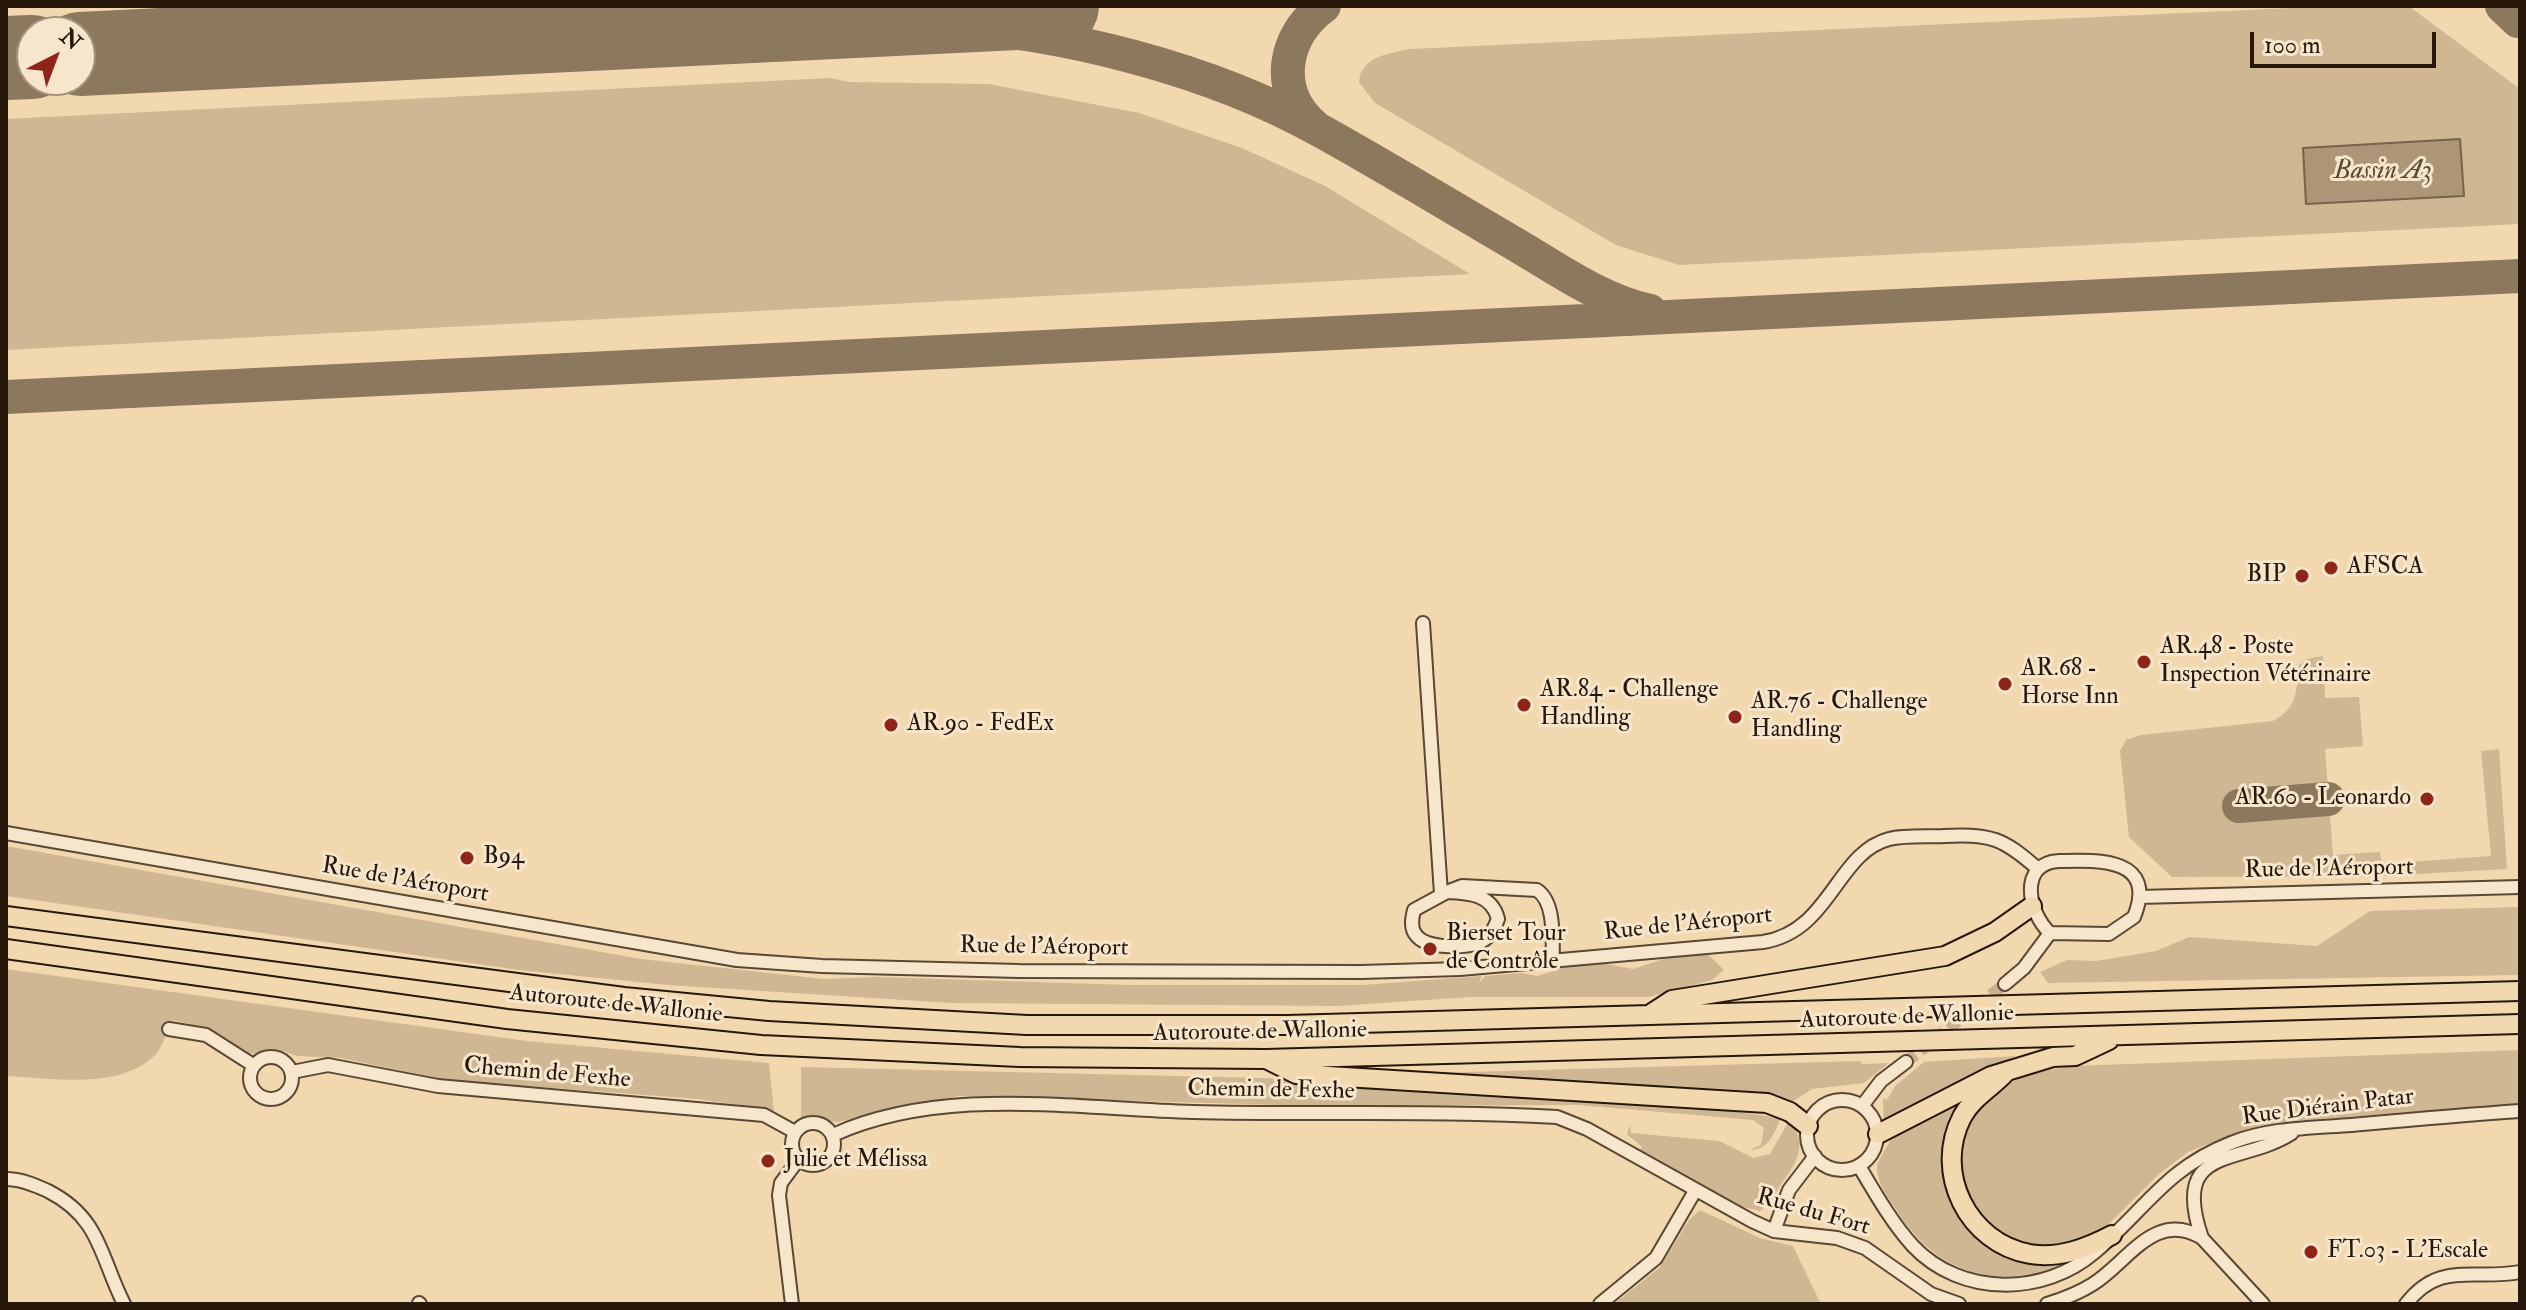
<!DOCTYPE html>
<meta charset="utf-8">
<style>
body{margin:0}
#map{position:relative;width:2526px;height:1310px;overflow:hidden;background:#f2d8af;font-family:"IM FELL Double Pica",serif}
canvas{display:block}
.frame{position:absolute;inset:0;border:8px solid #27170b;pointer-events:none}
.north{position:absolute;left:16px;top:16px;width:80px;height:80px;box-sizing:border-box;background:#f7e6cb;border:2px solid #a4937e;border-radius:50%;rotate:42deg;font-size:22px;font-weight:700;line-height:32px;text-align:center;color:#27170b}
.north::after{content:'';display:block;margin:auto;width:28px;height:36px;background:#8f2418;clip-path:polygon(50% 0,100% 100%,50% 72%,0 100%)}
.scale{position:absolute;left:2250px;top:32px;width:186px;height:36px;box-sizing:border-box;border:4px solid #27170b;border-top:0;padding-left:10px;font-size:24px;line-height:28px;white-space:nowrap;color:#27170b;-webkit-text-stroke:6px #f7e6cb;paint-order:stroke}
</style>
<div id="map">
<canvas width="2526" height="1310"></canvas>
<div class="frame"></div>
<div class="north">N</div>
<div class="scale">100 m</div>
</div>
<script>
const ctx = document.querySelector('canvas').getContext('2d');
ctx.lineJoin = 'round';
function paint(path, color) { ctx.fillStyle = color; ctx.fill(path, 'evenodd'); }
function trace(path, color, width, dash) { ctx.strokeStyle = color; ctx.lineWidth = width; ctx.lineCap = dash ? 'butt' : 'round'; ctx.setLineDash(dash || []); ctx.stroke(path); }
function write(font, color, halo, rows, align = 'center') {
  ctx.font = font + ' "IM FELL Double Pica",serif'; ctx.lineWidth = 6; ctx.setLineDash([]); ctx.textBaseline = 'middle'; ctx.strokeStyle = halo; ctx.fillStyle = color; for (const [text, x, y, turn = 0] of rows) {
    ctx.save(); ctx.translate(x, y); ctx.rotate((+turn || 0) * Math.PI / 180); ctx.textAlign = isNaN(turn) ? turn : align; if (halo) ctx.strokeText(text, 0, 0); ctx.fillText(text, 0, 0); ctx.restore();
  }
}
paint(new Path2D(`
 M2333 6 2410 7 2520 89V224L1679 265 1616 245 1375 103 1359 82C1361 56 1390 53 1411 49Z
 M830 78 849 82 989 84 1139 113 1242 148 1325 186 1470 274 6 350V119Z
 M2323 656 2325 698 2359 697 2363 746 2325 749 2333 855 2380 852 2382 864 2491 856 2481 751 2499 749 2507 869 2383 876 2172 877 2129 837 2120 751 2126 740 2141 735 2273 721C2297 708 2297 691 2299 665L2307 659Z
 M6 846 641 959 824 979 878 977 1130 985H1362L1482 976 1479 983 1485 976 1521 973 1538 976 1585 960 1633 969 1667 958 1707 953 1724 970 1712 980 1649 997H1471L1338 1006 951 1003 668 985 519 970 6 896Z
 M2520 907V975L2048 983 2040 972 2067 960 2096 961 2156 951 2189 937 2317 946 2370 911Z
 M6 969 527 1041 769 1063 774 1111 698 1099 446 1080 341 1058 297 1056 283 1051 245 1054 207 1028 172 1020C167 1030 163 1046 156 1054 121 1091 51 1078 6 1076Z
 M2520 1050V1105L2304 1120 2231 1135 2188 1152 2159 1174 2099 1234 2051 1250 2013 1242 1981 1220 1962 1187 1957 1156 1974 1109 1998 1088 2033 1073 2072 1066Z
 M2015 1056 1999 1065 1884 1125 1883 1098 1887 1100 1895 1086 1924 1062Z
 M1860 1061 1862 1064 1889 1063 1864 1083 1812 1089 1791 1103 1433 1073Z
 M801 1067 1301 1079 1678 1104 1781 1118C1774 1133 1769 1150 1750 1150L1761 1145 1764 1128 1753 1120 1579 1105 1316 1106 959 1096 838 1122 801 1118Z
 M1965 1100 1947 1142 1987 1241 2084 1253C2015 1293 1944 1283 1899 1214 1889 1198 1876 1184 1877 1164L1891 1139Z
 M1789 1121C1808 1141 1798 1161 1784 1180 1775 1192 1773 1203 1760 1211L1739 1206 1640 1150 1642 1147 1627 1134 1630 1125 1631 1133 1719 1141 1753 1158 1770 1154Z
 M1700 1210 1760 1238 1793 1246 1821 1304H1614L1660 1267 1689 1220Z`), '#cfb793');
const water = new Path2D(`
 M2460 139 2464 196 2306 204 2303 148Z`);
paint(water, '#ad9677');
trace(water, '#77634c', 2);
trace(new Path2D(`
 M2502 6 2518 21
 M695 23C776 22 857 19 937 24 1063 32 1211 69 1321 131 1388 168 1453 208 1520 247 1560 271 1603 301 1650 311
 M1314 126C1273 91 1283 35 1324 6
 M6 397 2520 276
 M2239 806 2328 799`), '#8c785d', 34);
trace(new Path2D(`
 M80 54 1057 6
 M6 58 32 57`), '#8c785d', 84);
trace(new Path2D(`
 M1906 1062 2005 984`), '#c9b18e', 12, [12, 6]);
const minor = new Path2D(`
 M1423 623 1441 894 1462 886 1537 890C1556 903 1552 939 1553 961
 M6 833 737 960 822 966 1019 971 1361 972 1460 969 1763 942C1831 931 1836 853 1889 839 1906 835 1927 837 1944 836 1991 833 2004 839 2038 869
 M2059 861C2097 860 2158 857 2134 917L2109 934 2050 933C2028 913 2018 863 2059 861Z
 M1447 892C1469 893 1492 894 1498 919 1494 929 1489 940 1478 943 1463 948 1426 949 1416 935 1410 928 1412 918 1414 910Z
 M2139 897 2520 887
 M2005 984 2024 968 2050 933
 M169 1029 206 1035 253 1065
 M250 1078a21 21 0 1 1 42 0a21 21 0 1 1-42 0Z
 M292 1072 328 1065 438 1086 764 1115 795 1132
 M1807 1135a35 35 0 1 1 70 0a35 35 0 1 1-70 0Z
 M1862 1106 1881 1081 1906 1062
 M792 1144a21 21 0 1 1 42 0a21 21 0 1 1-42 0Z
 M833 1135C944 1085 1075 1109 1193 1112 1314 1115 1436 1110 1557 1117L1587 1129 1752 1221 1774 1231 1837 1238 1865 1248 1931 1294 1959 1304
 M1859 1166C1875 1193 1892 1223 1913 1246 1961 1297 2044 1296 2095 1252 2146 1209 2165 1169 2231 1143 2268 1128 2311 1128 2351 1125 2407 1120 2463 1115 2520 1111
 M6 1179C21 1179 35 1185 48 1191 101 1218 100 1257 124 1304
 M1774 1231 1789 1190 1815 1156
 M2202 1238C2169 1143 2242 1166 2292 1133
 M419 1303 420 1304
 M792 1304 779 1195 781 1183 798 1160
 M1600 1304 1656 1258 1695 1191
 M2047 1304C2063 1299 2079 1293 2093 1284 2128 1262 2155 1209 2202 1238L2263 1304
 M2406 1304C2440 1260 2473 1281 2520 1272`);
const highway = new Path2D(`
 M6 916 624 997 769 1011 1027 1025H1287L2520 991
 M6 949 507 1019 761 1045 1020 1057 1266 1059 2520 1024
 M1649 1015 1672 1000 1945 956 1995 932 2032 906
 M1268 1060 1296 1074 1767 1103 1790 1112 1808 1126
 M2005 1073C1991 1088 1972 1098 1962 1117 1933 1173 1968 1243 2030 1254 2059 1259 2087 1248 2112 1235
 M1878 1134 1991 1076 2053 1057 2075 1056 2109 1040`);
trace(minor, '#5a4734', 16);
trace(highway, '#27170b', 22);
trace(minor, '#f7e6cb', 12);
trace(highway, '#f2d8af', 18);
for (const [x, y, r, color] of [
 [2331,568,8,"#8f2418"],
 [2302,576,8,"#8f2418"],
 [2144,662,8,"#8f2418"],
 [2005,684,8,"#8f2418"],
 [1524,705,8,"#8f2418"],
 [1735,717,8,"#8f2418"],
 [891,725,8,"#8f2418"],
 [2427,799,8,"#8f2418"],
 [467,858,8,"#8f2418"],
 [1430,949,8,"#8f2418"],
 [768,1161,8,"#8f2418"],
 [2311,1252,8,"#8f2418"]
]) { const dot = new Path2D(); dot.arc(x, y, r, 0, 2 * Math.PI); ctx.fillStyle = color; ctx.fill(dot); trace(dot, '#f7e6cb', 3); }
write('24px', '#27170b', '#f7e6cb', [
 ["AFSCA",2347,568],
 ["BIP",2286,576,"right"],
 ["AR.48 - Poste",2160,648],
 ["Inspection Vétérinaire",2160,676],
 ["AR.68 -",2021,670],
 ["Horse Inn",2021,698],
 ["AR.84 - Challenge",1540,691],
 ["Handling",1540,719],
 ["AR.76 - Challenge",1751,703],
 ["Handling",1751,731],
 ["AR.90 - FedEx",907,725],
 ["AR.60 - Leonardo",2411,799,"right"],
 ["B94",483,858],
 ["Bierset Tour",1446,935],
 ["de Contrôle",1446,963],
 ["Julie et Mélissa",784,1161],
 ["FT.03 - L'Escale",2327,1252]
], 'left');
write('24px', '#27170b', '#f7e6cb', [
 ["Rue de l'Aéroport",2329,870,-1],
 ["Rue de l'Aéroport",405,881,10],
 ["Rue de l'Aéroport",1688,925,-6],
 ["Rue de l'Aéroport",1044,948,1],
 ["Autoroute de Wallonie",616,1005,6],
 ["Autoroute de Wallonie",1907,1018,-2],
 ["Autoroute de Wallonie",1260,1033,-1],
 ["Chemin de Fexhe",547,1074,5],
 ["Chemin de Fexhe",1271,1091,1],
 ["Rue Diérain Patar",2328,1108,-7],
 ["Rue du Fort",1813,1213,16]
]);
write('italic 26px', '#5d4a36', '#f7e6cb', [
 ["Bassin A3",2383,172]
]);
</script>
